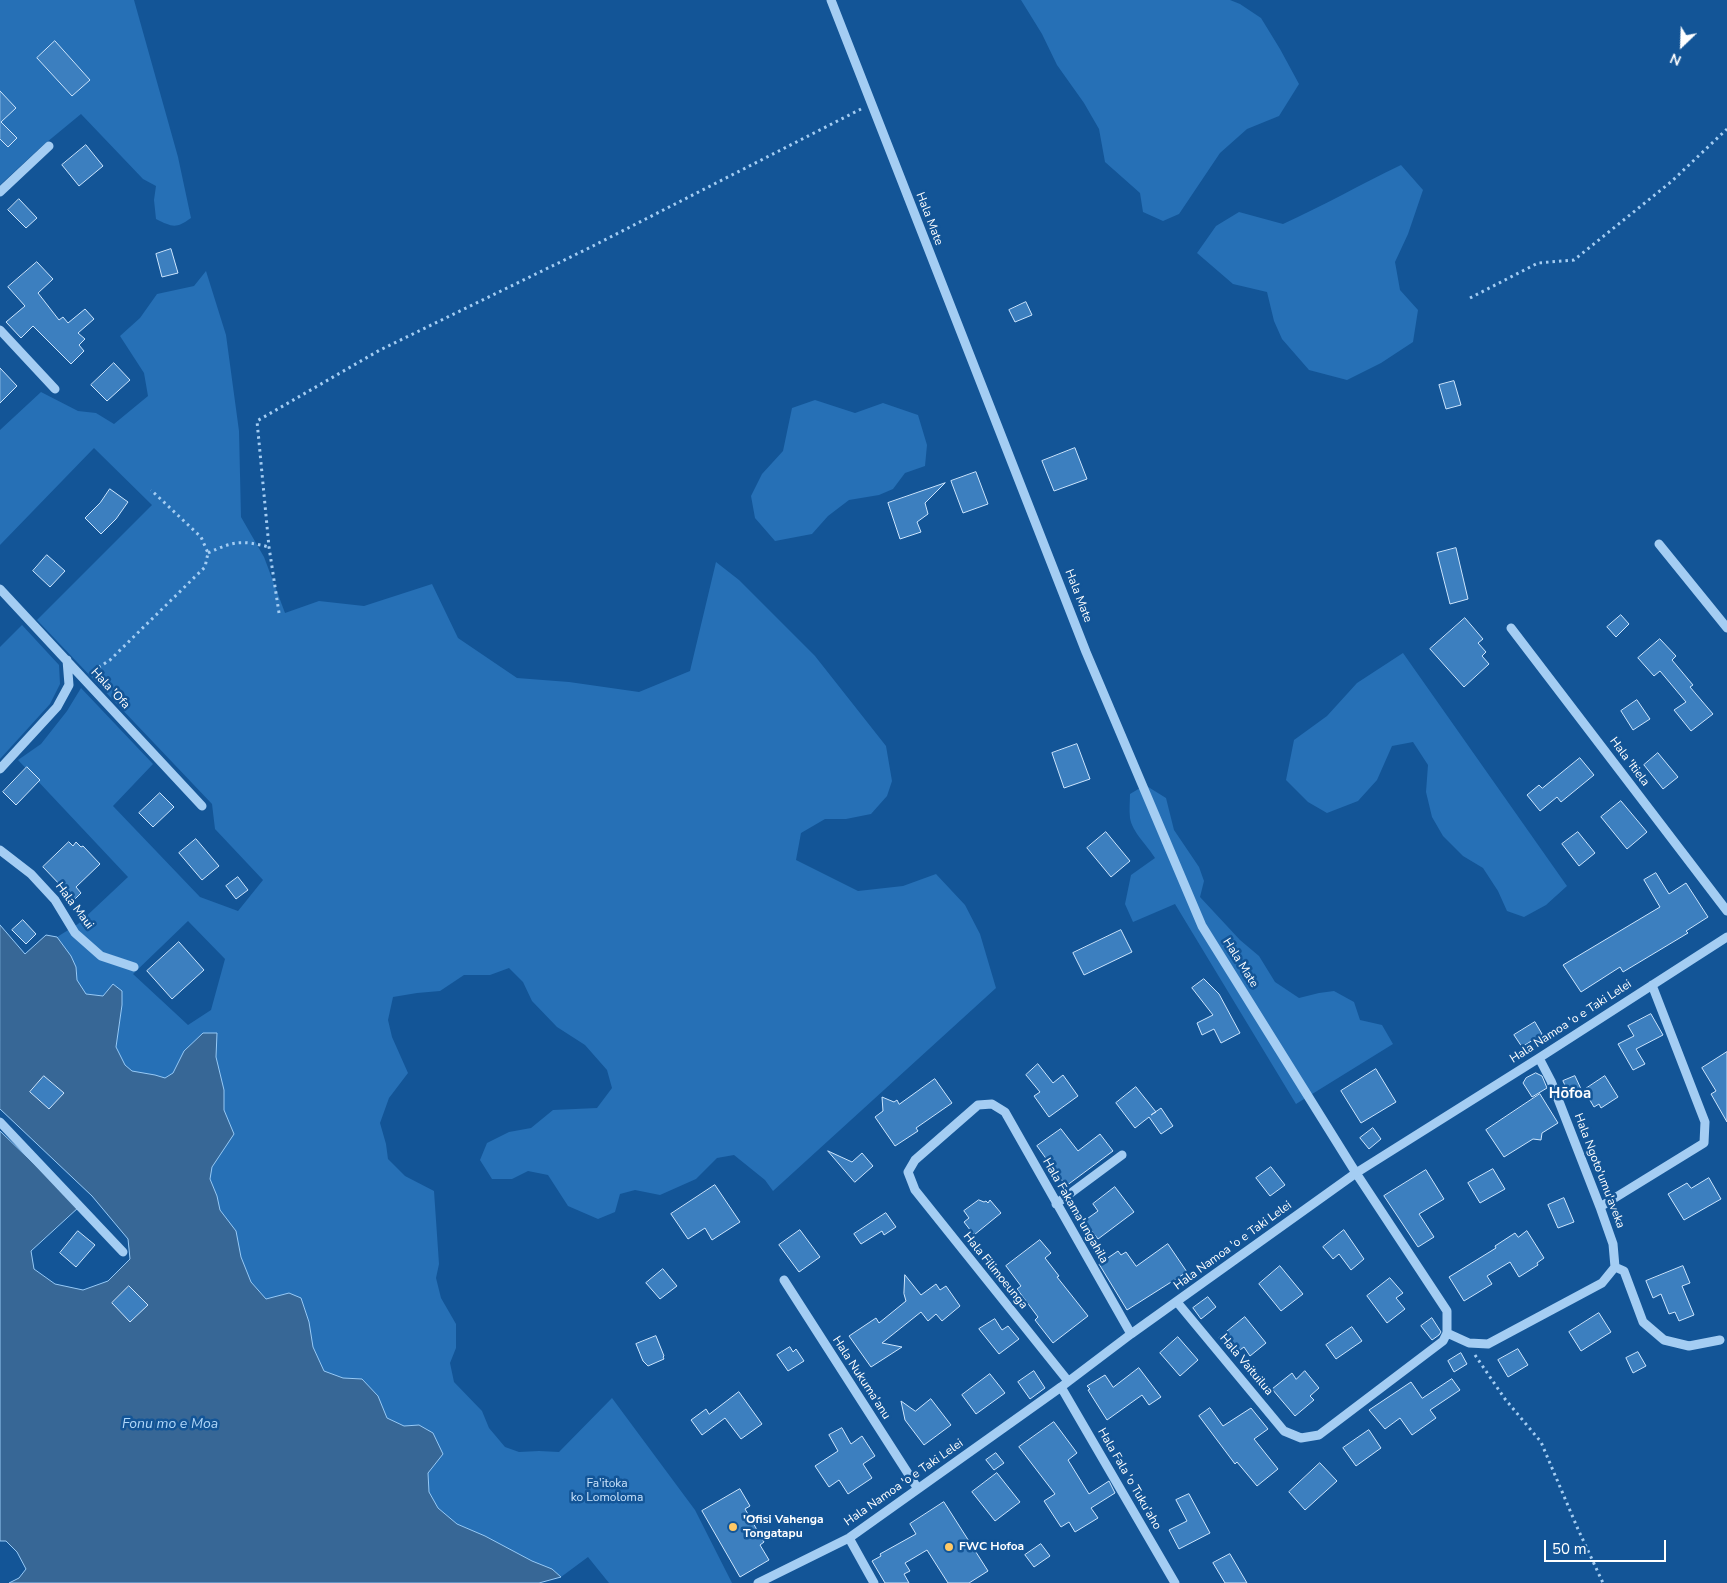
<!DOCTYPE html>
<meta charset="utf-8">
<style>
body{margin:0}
#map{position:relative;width:1727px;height:1583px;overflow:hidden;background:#135597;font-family:"Nunito Sans",sans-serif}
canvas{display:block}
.north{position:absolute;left:1657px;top:20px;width:50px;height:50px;-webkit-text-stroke:4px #135597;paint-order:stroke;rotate:204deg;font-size:14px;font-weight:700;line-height:20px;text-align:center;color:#fff}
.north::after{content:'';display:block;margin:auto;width:18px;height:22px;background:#fff;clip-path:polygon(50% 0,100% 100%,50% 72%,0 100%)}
.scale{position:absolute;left:1544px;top:1540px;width:122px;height:22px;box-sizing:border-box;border:2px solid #fff;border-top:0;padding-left:6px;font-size:15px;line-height:18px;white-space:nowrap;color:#fff;-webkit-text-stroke:4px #135597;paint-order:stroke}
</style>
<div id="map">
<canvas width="1727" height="1583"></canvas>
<div class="north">N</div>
<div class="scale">50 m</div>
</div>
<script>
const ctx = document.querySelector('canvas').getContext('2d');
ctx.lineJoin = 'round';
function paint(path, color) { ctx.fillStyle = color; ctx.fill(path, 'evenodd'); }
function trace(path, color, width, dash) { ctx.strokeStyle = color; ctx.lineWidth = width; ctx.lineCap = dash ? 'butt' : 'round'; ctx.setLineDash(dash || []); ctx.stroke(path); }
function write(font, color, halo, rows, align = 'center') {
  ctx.font = font + ' "Nunito Sans",sans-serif'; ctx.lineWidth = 5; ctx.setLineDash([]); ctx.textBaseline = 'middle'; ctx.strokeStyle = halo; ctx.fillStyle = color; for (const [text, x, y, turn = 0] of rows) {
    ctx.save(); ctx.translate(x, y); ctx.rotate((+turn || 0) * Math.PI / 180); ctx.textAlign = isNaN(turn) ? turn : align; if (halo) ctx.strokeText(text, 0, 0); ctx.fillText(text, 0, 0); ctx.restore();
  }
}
paint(new Path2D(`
 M0 0H134L178 157 191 218C176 229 172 227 156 219L154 200 156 186 143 179 81 114 41 147 0 185Z
 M1021 0H1230L1240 4 1261 18 1280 49 1299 84 1279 116 1247 129 1220 153 1179 214 1163 221 1143 212 1140 193 1105 162 1099 129 1084 103 1057 65 1042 34Z
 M1401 165 1423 190 1408 234 1395 262 1400 290 1418 310 1413 342 1381 363 1347 380 1309 370 1282 339 1274 321 1267 292 1233 284 1197 253 1216 226 1239 212 1283 224C1323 206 1361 184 1401 165Z
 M206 271 226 335 239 431 241 517 264 557 285 613 319 601 364 606 432 584 458 638 517 678 569 682 639 692 690 671 716 562 739 580 815 656 886 746 892 781 887 796 871 814 846 819H825L801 833 796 860 858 891 903 886 936 874 965 905 980 934 996 988 773 1191 765 1180 734 1155 717 1158 696 1179 660 1195 635 1190 620 1194 615 1212 598 1219 568 1206 548 1175 528 1171 512 1179H492L480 1160 487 1143 509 1132 531 1128 553 1110 597 1108 612 1088 607 1070 585 1045 557 1027 532 1001 523 982 509 968 490 975H464L440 991 417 993 393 997 388 1020 392 1037 408 1073 389 1098 380 1123 386 1144 388 1159 405 1176 434 1191 439 1264 436 1278 441 1298 456 1324V1348L450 1363 454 1382 482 1411 489 1428 505 1447 519 1452 539 1451 559 1452 612 1398 695 1510 732 1583H609L588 1557 561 1577 539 1583H9L19 1578 26 1569 17 1552 6 1541H0L41 1292 0 1235V1131L79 1207 31 1251 34 1269 55 1284 83 1290 108 1281 130 1259 128 1239 92 1196 0 1109V925L25 954 46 935 57 937 78 924 128 877 18 760 41 744 67 711 81 688 153 764 113 806 200 897 238 911 263 880 215 829 212 804 37 620 152 505 94 448 0 545V430L41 392 78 411 96 413 114 424 148 396 144 373 120 336 140 318 157 294 194 286ZM188 921 225 959 211 1010 188 1025 133 974Z
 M815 400 855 413 883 403 918 415 927 445 925 466 905 473 893 489 879 495 849 500 828 516 812 534 775 541 755 518 751 496 762 474 783 451 792 408Z
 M22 625 59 665 60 684 50 704 0 759V647Z
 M1403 653 1567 886 1546 905 1524 917 1507 911 1498 891 1483 868 1463 856 1443 836 1432 817 1426 792 1428 765 1413 742 1392 746 1377 780 1358 801 1327 813 1308 802 1286 780 1294 740 1327 716 1357 683Z
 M1145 785 1166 798 1174 830 1199 867 1204 881 1200 897 1240 940 1259 956 1275 982 1299 998 1319 993 1334 991 1354 1002 1360 1020 1382 1025 1393 1044 1296 1104 1175 904 1133 922 1125 904 1131 875 1155 858C1148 846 1132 832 1130 818 1129 810 1130 801 1130 794Z`), '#2670b6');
const water = new Path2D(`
 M0 925 25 954 46 935 57 937 71 956 76 967 77 980 86 994 103 996 113 984 122 991V1005L116 1047 125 1065 132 1071 155 1075 165 1078 173 1073 184 1051 203 1033H217L216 1057 224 1090V1110L234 1134 212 1167 210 1179 217 1196 220 1210 236 1231 241 1257 251 1282 266 1299 289 1293 301 1298 309 1322 313 1347 324 1371 343 1378 362 1379 378 1396 387 1418 404 1426 419 1425 433 1433 443 1454 428 1473 429 1492 438 1508 457 1524 485 1536 532 1561 552 1569 561 1577 539 1583H9L19 1578 26 1569 17 1552 6 1541H0V1131L79 1207 31 1251 34 1269 55 1284 83 1290 108 1281 130 1259 128 1239 92 1196 0 1109Z`);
paint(water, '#376796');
trace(water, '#96c9f6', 1);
const building = new Path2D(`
 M55 41 90 80 72 96 37 58Z
 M0 91 16 108 1 122 17 138 8 147 0 139Z
 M86 145 103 166 79 186 62 165Z
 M19 199 37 218 26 228 8 210Z
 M171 249 178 273 162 277 156 254Z
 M37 262 53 279 38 293 59 320 63 317 68 323 85 309 94 319 78 333 85 339 79 345 84 351 71 364 33 326 21 338 6 322 25 306 8 287Z
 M1026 302 1032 315 1015 322 1009 310Z
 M114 363 130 380 107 401 91 385Z
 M0 368 17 386 0 403Z
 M1454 381 1461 405 1446 409 1439 385Z
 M1075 448 1087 479 1054 491 1042 461Z
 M976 472 988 504 963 513 951 481Z
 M945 483 925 503 928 514 917 522 921 532 900 539 888 503Z
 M110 489 128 502 116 519 101 534 85 518 100 503Z
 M1456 548 1468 599 1450 604 1437 553Z
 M47 555 65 571 50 587 33 571Z
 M1621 615 1629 624 1616 637 1607 627Z
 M1465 618 1483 639 1478 643 1486 652 1482 656 1489 664 1464 687 1430 649Z
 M1660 639 1676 656 1672 660 1693 685 1690 687 1713 714 1691 731 1674 710 1686 702 1660 671 1654 676 1638 658Z
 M1637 700 1650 719 1633 730 1621 711Z
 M1077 744 1090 779 1064 788 1052 753Z
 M1658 753 1678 777 1663 789 1644 765Z
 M1580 758 1594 775 1561 802 1557 797 1540 811 1527 795 1539 785 1542 788Z
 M27 767 40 780 16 805 3 792Z
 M160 793 174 807 153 827 139 813Z
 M1621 801 1647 832 1627 849 1601 817Z
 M1106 832 1130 861 1111 877 1087 848Z
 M1578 832 1595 853 1579 866 1562 844Z
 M196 839 219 866 202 880 179 853Z
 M69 842 73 846 76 842 81 847 83 846 100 864 76 887 81 893 70 904 59 892 63 888 43 867Z
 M1656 873 1669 894 1686 883 1708 917 1686 931 1688 933 1623 972 1620 967 1581 992 1563 965 1660 907 1644 880Z
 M238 877 248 890 236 899 226 886Z
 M23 920 36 934 26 944 12 930Z
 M1121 930 1132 952 1084 975 1073 953Z
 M179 942 204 970 172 999 147 971Z
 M1204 979 1219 994 1240 1033 1221 1043 1214 1029 1202 1035 1197 1023 1213 1015 1192 988Z
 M1651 1014 1663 1035 1636 1049 1645 1064 1633 1070 1618 1044 1634 1036 1628 1026Z
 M1535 1022 1542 1034 1522 1047 1514 1035Z
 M1727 1052V1122L1711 1094 1716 1091 1702 1068Z
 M1038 1064 1053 1083 1063 1075 1078 1096 1049 1117 1034 1096 1040 1092 1026 1075Z
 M1376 1069 1396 1102 1361 1123 1341 1091Z
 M1536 1073 1542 1076 1547 1088 1532 1097 1523 1083 1526 1078Z
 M44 1076 64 1093 49 1109 30 1092Z
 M1575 1076 1582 1091 1570 1096 1563 1081Z
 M1605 1076 1618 1097 1601 1108 1599 1104 1594 1107 1584 1090Z
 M935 1079 952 1103 916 1128 918 1131 895 1146 875 1117 883 1111 882 1097 894 1102 897 1100 899 1104Z
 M1136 1087 1156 1112 1151 1115 1161 1108 1173 1126 1161 1134 1149 1117 1135 1128 1116 1103Z
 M1540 1094 1558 1123 1542 1133 1541 1140 1533 1139 1504 1157 1486 1130Z
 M1373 1128 1381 1139 1369 1149 1360 1138Z
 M1061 1129 1078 1151 1100 1134 1113 1151 1066 1186 1037 1146Z
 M828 1151 852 1162 862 1153 873 1166 855 1182Z
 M1271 1167 1285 1185 1270 1196 1256 1178Z
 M1493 1169 1505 1189 1480 1203 1468 1183Z
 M1426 1170 1444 1199 1419 1214 1434 1237 1418 1247 1384 1196Z
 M1709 1178 1721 1199 1684 1220 1668 1194 1687 1183 1691 1188Z
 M715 1185 740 1222 712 1240 705 1228 688 1239 671 1214Z
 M1115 1187 1134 1212 1098 1239 1084 1221 1098 1211 1093 1204Z
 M1564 1198 1574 1222 1558 1228 1548 1205Z
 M979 1200 984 1202 986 1201 988 1203 990 1200 1001 1213 974 1235 964 1222 969 1218 964 1211Z
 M886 1213 896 1227 884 1235 882 1231 861 1244 854 1234Z
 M800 1230 820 1257 799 1272 779 1245Z
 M1344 1230 1364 1259 1351 1270 1339 1254 1333 1259 1323 1247Z
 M78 1231 95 1245 76 1267 60 1253Z
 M1527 1231 1544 1258 1537 1263 1538 1265 1519 1277 1510 1262 1487 1276 1492 1284 1464 1301 1449 1277 1496 1248 1495 1246 1515 1233 1518 1237Z
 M1040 1240 1051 1253 1045 1258 1059 1276 1057 1277 1088 1316 1053 1343 1035 1320 1038 1317 1017 1289 1021 1286 1006 1266Z
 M1168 1244 1187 1272 1127 1310 1099 1264 1118 1251 1121 1255 1126 1252 1136 1266Z
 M1280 1266 1303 1294 1281 1311 1259 1284Z
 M1683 1266 1690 1283 1682 1286 1694 1315 1679 1321 1675 1312 1669 1314 1661 1294 1653 1298 1646 1281Z
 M663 1269 677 1286 660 1299 646 1283Z
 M905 1275 921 1295 936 1284 940 1290 946 1286 960 1306 942 1321 936 1314 928 1321 921 1312 882 1343 902 1347 871 1367 849 1336 876 1318 879 1323 906 1301 904 1294Z
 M1390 1278 1403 1293 1396 1298 1405 1309 1387 1323 1367 1296Z
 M129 1286 148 1305 130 1322 112 1303Z
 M1208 1297 1216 1307 1201 1319 1193 1308Z
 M1599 1313 1611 1332 1581 1351 1569 1332Z
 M1245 1317 1266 1343 1250 1356 1244 1347 1233 1355 1219 1338Z
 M1432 1318 1441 1332 1439 1335 1432 1340 1421 1326Z
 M995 1319 1002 1330 1008 1326 1019 1339 999 1354 979 1329Z
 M1352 1327 1362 1341 1336 1359 1326 1345Z
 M656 1336 664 1356 663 1357 664 1359 648 1366 643 1361 636 1344Z
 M1178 1337 1198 1360 1180 1376 1160 1353Z
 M790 1347 793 1352 796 1349 804 1361 788 1371 777 1355Z
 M1518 1349 1528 1365 1508 1377 1498 1360Z
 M1638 1352 1646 1366 1633 1373 1626 1358Z
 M1461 1353 1467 1364 1454 1372 1448 1361Z
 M1139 1368 1161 1397 1149 1405 1142 1395 1107 1420 1088 1390 1090 1389 1087 1386 1105 1375 1113 1387Z
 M1034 1371 1045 1388 1030 1399 1018 1382Z
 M1305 1371 1319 1388 1310 1396 1314 1400 1295 1416 1272 1389 1292 1373 1296 1379Z
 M990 1374 1005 1393 976 1414 962 1395Z
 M1452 1379 1460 1390 1430 1410 1436 1418 1412 1435 1400 1418 1385 1429 1369 1410 1411 1382 1422 1398Z
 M739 1392 762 1424 741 1439 725 1418 702 1435 691 1420 706 1409 709 1414Z
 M931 1399 951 1425 924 1445 905 1420 901 1401 915 1411Z
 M1210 1408 1223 1426 1251 1408 1268 1429 1254 1439 1278 1469 1257 1486 1237 1462 1235 1464 1199 1416Z
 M1054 1422 1077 1453 1068 1460 1089 1494 1109 1481 1115 1493 1091 1508 1098 1518 1075 1532 1069 1522 1061 1527 1044 1501 1055 1494 1019 1447Z
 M842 1428 851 1444 862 1436 875 1456 863 1464 872 1478 848 1494 839 1480 829 1487 815 1466 838 1451 829 1435Z
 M1369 1430 1381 1448 1356 1466 1343 1448Z
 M996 1453 1004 1463 994 1470 986 1460Z
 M1320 1463 1337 1481 1305 1510 1289 1492Z
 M997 1473 1020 1502 995 1521 972 1492Z
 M740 1489 750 1506 745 1509 764 1542 760 1545 769 1560 740 1577 702 1511Z
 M1189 1494 1210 1533 1179 1549 1169 1530 1187 1521 1176 1500Z
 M944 1502 988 1571 969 1583H948L927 1550 905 1563 910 1571 904 1574 909 1583H885L872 1561 881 1556 880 1554 916 1534 910 1524Z
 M1041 1544 1050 1556 1034 1567 1025 1555Z
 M1230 1554 1247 1583H1225L1213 1563Z`);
paint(building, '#3c7fbf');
trace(building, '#cce5fd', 1);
trace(new Path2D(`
 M1470 298 1538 263 1574 260 1672 181 1727 129
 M208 553C234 541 241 540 269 547
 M279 613 269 547 257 421 380 350 587 249 861 109
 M93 671 110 660 205 567 208 553 201 537 151 490
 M1475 1355 1505 1399 1541 1442 1577 1527 1603 1583`), '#a4cdf3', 3, [2.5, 4]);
trace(new Path2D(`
 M831 0 1086 652 1202 926 1356 1173 1447 1311V1333L1443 1341 1319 1435 1301 1438 1284 1431 1177 1302
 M0 192 49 146
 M0 330 55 389
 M1659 544 1727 628
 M0 589 202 806
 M1511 628 1727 911
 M0 769 57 707 69 685 67 660
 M0 850 31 874 55 900 75 933 101 956 134 967
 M1539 1058 1551 1081 1600 1207 1613 1244 1615 1267
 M0 1122 123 1252
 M1056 1204 1122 1155
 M1600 1207 1704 1143 1705 1122 1652 985
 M1615 1267 1624 1271 1643 1322 1664 1340 1689 1346 1720 1340
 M784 1280 918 1489
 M1447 1333 1469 1343 1488 1344 1602 1283 1615 1267
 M1068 1381 915 1190 908 1172 915 1160 978 1105 992 1104 1005 1112 1131 1334
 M1061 1387 1175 1583
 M849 1538 874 1583
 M758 1583 849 1538 1061 1387 1131 1334 1356 1173 1539 1058 1727 937`), '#a4cdf3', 9);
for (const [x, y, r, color] of [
 [733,1527,5,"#ffc966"],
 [949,1547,5,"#ffc966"]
]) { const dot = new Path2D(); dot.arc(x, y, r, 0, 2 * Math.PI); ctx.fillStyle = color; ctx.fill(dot); trace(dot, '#135597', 2); }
write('12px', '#fff', '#135597', [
 ["Hala Mate",929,219,69],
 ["Hala Mate",1078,596,69],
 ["Hala 'Ofa",110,689,47],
 ["Hala 'Itiela",1629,762,53],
 ["Hala Maui",74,906,53],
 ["Hala Mate",1240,963,58],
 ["Hala Namoa 'o e Taki Lelei",1571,1022,-33],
 ["Hala Ngoto'umu'aveka",1599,1171,69],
 ["Hala Fakama'ungahila",1075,1211,60],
 ["Hala Namoa 'o e Taki Lelei",1233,1246,-36],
 ["Hala Filimoeunga",995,1271,51],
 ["Hala Vaituilua",1246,1365,50],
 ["Hala Nukuma'anu",861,1378,57],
 ["Hala Fala 'o Tuku'aho",1129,1479,60],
 ["Hala Namoa 'o e Taki Lelei",904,1483,-35]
]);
write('12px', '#cce5fd', '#135597', [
 ["Fa'itoka",607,1484],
 ["ko Lomoloma",607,1498]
]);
write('bold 12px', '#fff', '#135597', [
 ["'Ofisi Vahenga",743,1520],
 ["Tongatapu",743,1534],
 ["FWC Hofoa",959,1547]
], 'left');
write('italic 14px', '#b0d7f9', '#135597', [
 ["Fonu mo e Moa",170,1425]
]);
write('bold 15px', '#fff', '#135597', [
 ["Hōfoa",1570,1094]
]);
</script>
